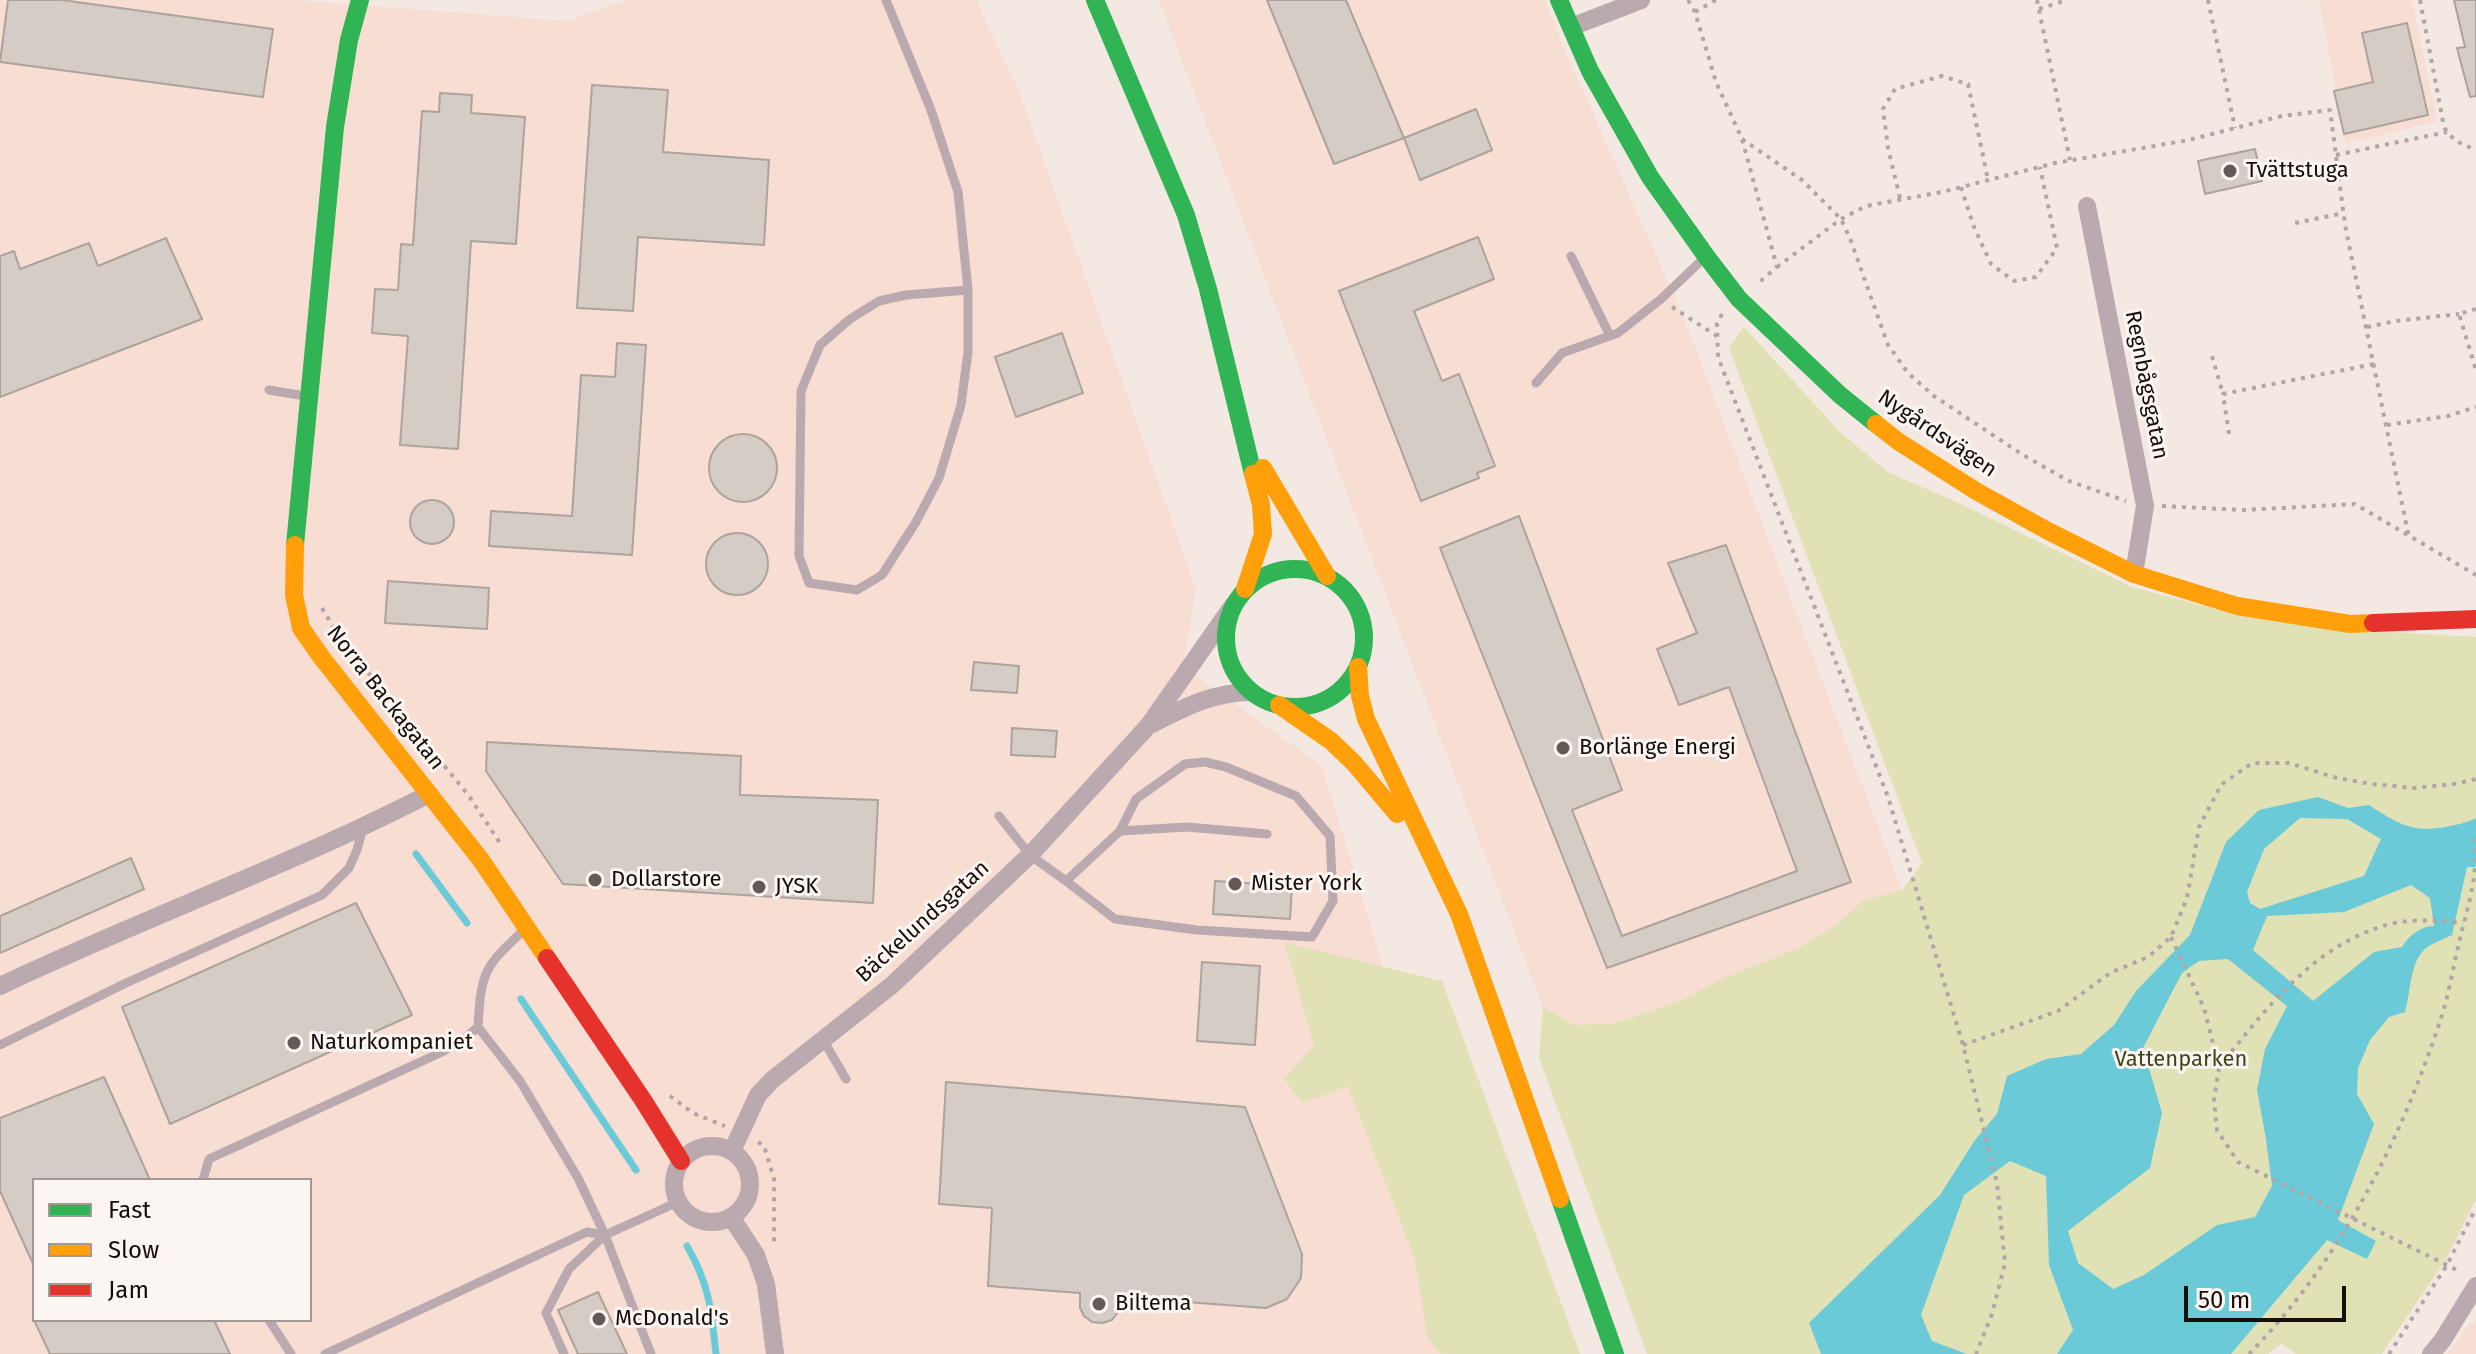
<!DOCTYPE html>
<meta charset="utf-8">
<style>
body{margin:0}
#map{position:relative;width:2476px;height:1354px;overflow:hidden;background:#f4e8e2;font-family:"Fira Sans",sans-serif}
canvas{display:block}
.legend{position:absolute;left:32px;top:1178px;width:280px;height:144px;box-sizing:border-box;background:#fcf6f3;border:2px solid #a09995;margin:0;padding:10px 14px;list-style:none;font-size:24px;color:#170d09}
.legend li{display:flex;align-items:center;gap:16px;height:40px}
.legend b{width:40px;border:2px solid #a09995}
.scale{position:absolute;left:2184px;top:1286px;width:162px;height:36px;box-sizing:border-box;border:4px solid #170d09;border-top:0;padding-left:10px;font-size:24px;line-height:28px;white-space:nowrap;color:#170d09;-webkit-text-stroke:6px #fcf6f3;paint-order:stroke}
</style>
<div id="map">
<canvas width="2476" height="1354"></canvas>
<ul class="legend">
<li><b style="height:10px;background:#30b455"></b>Fast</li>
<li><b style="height:10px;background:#ff9f0a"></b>Slow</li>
<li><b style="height:10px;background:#e5322d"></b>Jam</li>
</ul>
<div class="scale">50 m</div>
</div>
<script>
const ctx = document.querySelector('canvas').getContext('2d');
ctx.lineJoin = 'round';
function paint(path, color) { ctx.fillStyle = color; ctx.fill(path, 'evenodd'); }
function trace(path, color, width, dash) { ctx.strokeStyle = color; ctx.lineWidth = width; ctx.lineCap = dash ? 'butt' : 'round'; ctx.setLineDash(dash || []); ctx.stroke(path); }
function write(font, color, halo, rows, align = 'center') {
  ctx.font = font + ' "Fira Sans",sans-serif'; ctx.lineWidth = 6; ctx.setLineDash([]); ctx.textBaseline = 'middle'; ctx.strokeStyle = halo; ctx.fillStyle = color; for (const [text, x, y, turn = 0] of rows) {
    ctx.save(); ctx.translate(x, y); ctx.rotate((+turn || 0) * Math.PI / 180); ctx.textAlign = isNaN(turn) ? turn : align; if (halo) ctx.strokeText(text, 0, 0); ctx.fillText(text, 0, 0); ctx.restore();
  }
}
paint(new Path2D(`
 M0 0H294L566 21 628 0H976L1019 91 1196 589 1183 667 1322 766 1500 1354H0ZM34 1180H310V1320H34Z
 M1159 0H1545L1566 53 1683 316 1902 890 1864 900 1835 926 1798 948 1728 976 1677 1002 1615 1023 1575 1025 1543 1007Z
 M2319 0H2412L2437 122 2346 143Z
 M2476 1318V1354H2446Z`), '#f7ddd2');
paint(new Path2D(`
 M1744 327 1840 432 1888 472 1963 505 2132 587 2223 611 2340 629 2476 637V1199L2447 1258 2382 1354H2296L2282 1344 2268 1354H1647L1539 1058 1543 1007 1575 1025 1615 1023 1677 1002 1728 976 1798 948 1835 926 1864 900 1902 890 1922 863 1729 348Z
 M1285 943 1442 981 1580 1354H1441L1427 1337 1415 1259 1348 1086 1303 1103 1284 1079 1314 1046Z`), '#e1e1b6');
paint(new Path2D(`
 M2318 797 2348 808 2369 805C2397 823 2411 833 2445 827 2456 825 2466 823 2476 818V867H2467L2452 935C2444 939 2429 944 2423 951 2409 967 2411 992 2405 1012L2389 1017 2370 1040 2358 1068 2357 1094 2374 1124 2338 1220 2376 1241 2367 1259 2327 1240 2231 1354H2057L2073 1330 2049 1265 2046 1176 2010 1161 1964 1195 1921 1315 1932 1341 1967 1354H1821L1809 1323 1940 1195 1975 1140 1997 1114 2007 1076 2046 1059 2081 1054 2114 1025 2136 991 2190 935 2226 842 2259 810ZM2300 818 2347 819 2381 839 2364 876 2260 909 2250 903 2247 892 2264 849ZM2411 885 2430 898 2434 926C2420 926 2409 936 2402 947L2374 952 2313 1001 2253 950 2267 916 2344 912ZM2228 959 2287 1006 2265 1049 2257 1090 2266 1139 2272 1186 2255 1217 2217 1225 2144 1275 2113 1289 2078 1263 2068 1231 2150 1168 2162 1113 2143 1048 2182 973 2199 961Z`), '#6bcad7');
trace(new Path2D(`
 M416 854 467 923
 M521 999 636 1170
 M687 1246C710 1286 711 1309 716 1354`), '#6bcad7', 7);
const building = new Path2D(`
 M8 0H62L273 29 263 97 0 62Z
 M1267 0H1346L1404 138 1334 164Z
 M2454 0H2476V96L2470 97 2457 48 2465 47Z
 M2407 23 2428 115 2344 134 2334 91 2373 82 2362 33Z
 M592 85 668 90 663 152 769 160 764 245 638 237 633 311 577 308Z
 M440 93 472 95 471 113 525 117 516 244 471 241 458 449 400 445 408 336 372 333 375 289 398 290 401 244 413 245 422 111 439 112Z
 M1476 109 1492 150 1420 180 1404 138Z
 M2255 149 2262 181 2205 194 2198 161Z
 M1478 237 1494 279 1414 311 1442 381 1459 374 1495 466 1477 473 1479 478 1421 501 1339 291Z
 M166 238 202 319 0 397V256L14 251 20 269 89 243 98 266Z
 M1062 333 1083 393 1016 417 995 357Z
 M617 343 646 345 632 555 489 546 491 511 572 516 581 375 615 377Z
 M709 468a34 34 0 1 1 68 0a34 34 0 1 1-68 0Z
 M410 522a22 22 0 1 1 44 0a22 22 0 1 1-44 0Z
 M1519 516 1622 790 1572 810 1622 936 1797 871 1729 687 1679 705 1657 649 1697 633 1668 563 1726 545 1851 882 1607 968 1440 548Z
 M706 564a31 31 0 1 1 62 0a31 31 0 1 1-62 0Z
 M388 581 489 588 487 629 385 623Z
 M974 662 1019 666 1017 693 971 690Z
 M1012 728 1057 731 1055 757 1011 755Z
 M487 742 741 756 740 795 878 800 873 903 563 884 486 771Z
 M131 858 144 889 0 953V916Z
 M1215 881 1292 886 1290 919 1213 914Z
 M356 903 412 1015 170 1124 122 1007Z
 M1202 962 1260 966 1255 1045 1197 1041Z
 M104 1077 150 1180H34V1266L0 1191V1118Z
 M946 1082 1245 1107 1302 1254 1301 1278 1287 1299 1266 1308 1119 1297 1118 1312 1112 1320 1102 1323 1092 1322 1084 1316 1080 1308V1293L988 1286 992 1208 939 1204Z
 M598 1292 627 1354H578L558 1310Z
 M34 1320H214L230 1354H50Z`);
paint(building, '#d5ccc5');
trace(building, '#aca39d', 2);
trace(new Path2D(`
 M1688 0 1695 12 1716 82 1742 139 1777 267 1756 285
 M2037 0 2070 160
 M2208 0 2235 128
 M2420 0 2444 127C2452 140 2461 145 2476 149
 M2039 9 2067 0
 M1695 12 1716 0
 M1742 139 1802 180 1841 219 1851 241 1888 345 1908 373 1934 396 2023 455 2069 481 2126 501
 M2336 155 2447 132
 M1961 187 1974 227 1991 264 2014 281 2036 277 2057 248 2040 167
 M1900 198 1888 148 1883 109 1895 89 1942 76 1968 84 1988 180
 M2295 223 2344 213
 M1777 267 1841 219 1866 206 1942 192 2055 163 2189 140 2282 116 2330 110 2345 225 2409 538
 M1672 307 1717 336
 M2476 309 2459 314 2476 370
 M1722 314 1717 324 1718 357 1888 797 1963 1045 1997 1183 2005 1263 1992 1314 1976 1354
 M2367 327 2396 321 2459 314
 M2212 356 2223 394
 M2387 425 2448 416 2476 407
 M2229 434 2223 394 2374 364
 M2162 506 2244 510 2355 504 2476 575
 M322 608 339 637 469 796 500 843
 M2171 937 2204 1008 2219 1067 2214 1101 2217 1130 2238 1162 2461 1272
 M1963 1045 2058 1011 2110 973 2148 957 2171 937 2187 898 2199 827 2221 785 2252 763H2289L2337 778 2372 784 2414 788 2454 784 2476 779
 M2219 1067C2266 1009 2314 944 2390 924 2414 918 2439 921 2463 923
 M670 1096 693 1113 725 1126
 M758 1142 764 1146 774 1179V1245
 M2249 1354C2341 1260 2403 1137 2443 1012 2449 991 2453 969 2458 947 2463 924 2471 900 2474 876 2476 862 2475 847 2476 833
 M2389 1354 2447 1265 2476 1208`), '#b3a4a8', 4, [4, 6]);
trace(new Path2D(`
 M886 0 931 110 958 192 968 290V352L961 405 939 478 916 522 882 575 857 590 809 583 799 556 801 391 820 345 850 319 879 301 906 295 968 290
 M1571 256 1610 336
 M1536 383 1562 353 1618 333 1661 299 1703 259
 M269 390 305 396
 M999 816 1030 855 1066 881 1120 831 1187 827 1267 834
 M1066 881 1115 919 1197 930 1312 937 1333 901 1330 836 1296 796 1226 767 1205 762 1185 764 1136 799 1120 831
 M478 1027 520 1081 578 1178 605 1235 651 1354
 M822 1038 846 1079
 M0 1045 126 983 322 895 349 868 357 850 363 828
 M203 1180 209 1159 442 1052 464 1039 478 1027C481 971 484 967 525 929
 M269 1320 291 1354
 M325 1354 587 1232 605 1235
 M564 1354 546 1313 569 1269 605 1235 678 1202`), '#baa9af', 9);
trace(new Path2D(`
 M1571 27 1641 0
 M2087 206 2145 506 2134 574
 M1152 724C1185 707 1214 692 1252 692
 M0 986C141 919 289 866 429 794
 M674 1184a38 38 0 1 1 76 0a38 38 0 1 1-76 0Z
 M732 1151 758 1095 772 1080 892 985 1030 855 1149 725 1234 604
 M731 1217 756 1255 766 1284 775 1354
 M2431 1354 2442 1341 2476 1286`), '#baa9af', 18);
trace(new Path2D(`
 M1095 0 1186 215 1208 289 1253 474
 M1559 0 1590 71 1650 177 1706 256 1739 299 1840 395 1876 424
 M295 545 335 127 349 40 360 0
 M1226 638a69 69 0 1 1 138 0a69 69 0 1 1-138 0Z
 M1560 1199 1615 1354`), '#30b455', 18);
trace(new Path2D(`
 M1876 424 1899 442 1976 491 2048 531 2134 574 2237 606 2350 624 2373 623
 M1263 468 1327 576
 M295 545 294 595 301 628 322 658 481 860 547 958
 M1245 589 1263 534 1261 505 1253 474
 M1358 667 1360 696 1366 719 1459 914 1560 1199
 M1279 705 1331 741 1354 763 1397 814`), '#ff9f0a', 18);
trace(new Path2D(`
 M2373 623 2476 619
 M547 958 643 1100 681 1161`), '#e5322d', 18);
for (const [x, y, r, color] of [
 [2230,171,8,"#645a55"],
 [1563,748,8,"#645a55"],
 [595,880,8,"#645a55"],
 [1235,884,8,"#645a55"],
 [759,887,8,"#645a55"],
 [294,1043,8,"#645a55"],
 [1099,1304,8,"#645a55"],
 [599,1319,8,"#645a55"]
]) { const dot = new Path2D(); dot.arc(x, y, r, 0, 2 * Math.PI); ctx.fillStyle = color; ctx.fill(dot); trace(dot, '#fcf6f3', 3); }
write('22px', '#170d09', '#fcf6f3', [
 ["Tvättstuga",2246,171],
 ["Borlänge Energi",1579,748],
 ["Dollarstore",611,880],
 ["Mister York",1251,884],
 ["JYSK",775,887],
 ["Naturkompaniet",310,1043],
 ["Biltema",1115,1304],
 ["McDonald's",615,1319]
], 'left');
write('22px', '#170d09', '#fcf6f3', [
 ["Regnbågsgatan",2146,385,79],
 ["Nygårdsvägen",1937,434,34],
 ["Norra Backagatan",385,698,52],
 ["Bäckelundsgatan",923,922,-42]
]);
write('22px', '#40451e', '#fcf6f3', [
 ["Vattenparken",2181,1060]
]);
</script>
